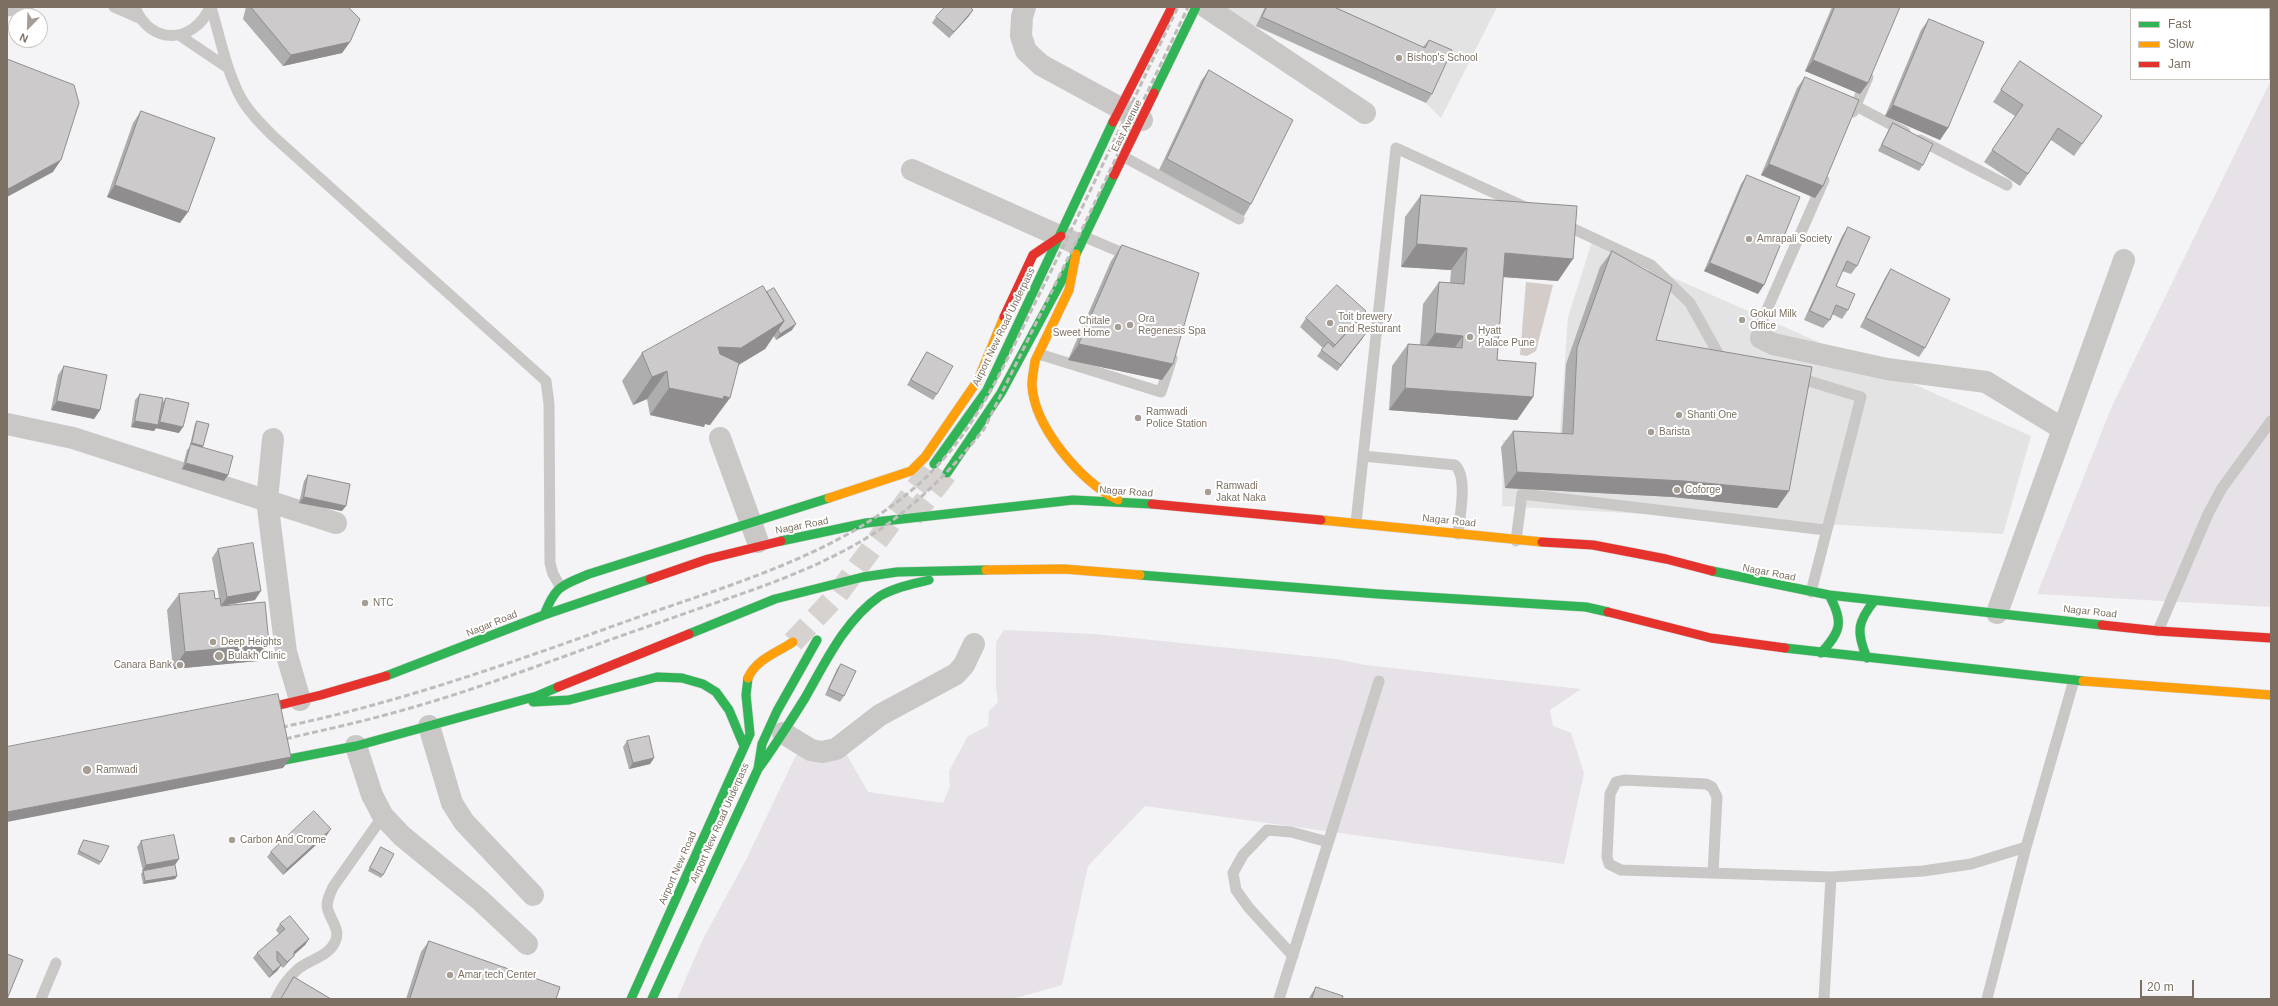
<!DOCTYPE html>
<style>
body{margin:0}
#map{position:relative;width:2278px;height:1006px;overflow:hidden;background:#f4f3f5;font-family:Helvetica,sans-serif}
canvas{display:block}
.frame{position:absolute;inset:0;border:8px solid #7c7062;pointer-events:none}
.legend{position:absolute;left:2130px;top:8px;width:140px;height:72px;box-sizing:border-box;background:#fff;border:1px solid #cbc6c0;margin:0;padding:5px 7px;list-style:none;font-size:12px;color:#7c7062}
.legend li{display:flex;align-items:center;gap:8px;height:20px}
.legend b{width:20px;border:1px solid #cbc6c0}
.north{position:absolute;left:8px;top:8px;width:40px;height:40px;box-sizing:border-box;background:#fff;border:1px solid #cbc6c0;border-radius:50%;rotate:203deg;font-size:11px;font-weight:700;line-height:16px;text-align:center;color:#7c7062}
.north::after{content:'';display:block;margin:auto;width:14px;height:18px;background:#a69e95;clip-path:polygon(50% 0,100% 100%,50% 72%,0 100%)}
.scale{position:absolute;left:2140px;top:980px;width:54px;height:18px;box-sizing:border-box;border:2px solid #7c7062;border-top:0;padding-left:5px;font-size:12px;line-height:14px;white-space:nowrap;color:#7c7062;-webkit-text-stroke:3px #fff;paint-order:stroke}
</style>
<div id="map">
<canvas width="2278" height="1006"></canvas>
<div class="frame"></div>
<ul class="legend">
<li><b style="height:5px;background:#30b455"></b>Fast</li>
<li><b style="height:5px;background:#ff9f0a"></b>Slow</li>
<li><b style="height:5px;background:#e5322d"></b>Jam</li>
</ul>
<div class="north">N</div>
<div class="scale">20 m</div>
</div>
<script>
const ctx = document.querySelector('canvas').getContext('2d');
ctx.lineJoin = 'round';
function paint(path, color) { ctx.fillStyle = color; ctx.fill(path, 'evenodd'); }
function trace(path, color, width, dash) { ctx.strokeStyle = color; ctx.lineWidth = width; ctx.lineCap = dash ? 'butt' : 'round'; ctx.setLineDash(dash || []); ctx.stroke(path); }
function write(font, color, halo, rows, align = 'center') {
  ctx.font = font + ' Helvetica,sans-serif'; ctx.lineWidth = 4; ctx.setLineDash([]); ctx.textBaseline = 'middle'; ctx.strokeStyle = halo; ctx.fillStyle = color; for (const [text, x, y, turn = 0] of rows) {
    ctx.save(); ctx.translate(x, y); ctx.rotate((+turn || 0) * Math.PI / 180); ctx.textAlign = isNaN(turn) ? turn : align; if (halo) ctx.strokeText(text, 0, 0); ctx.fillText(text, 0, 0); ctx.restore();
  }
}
paint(new Path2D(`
 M1223 7H1497L1441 118 1426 103 1221 11Z
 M1592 242 2031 436 2003 534 1502 506 1503 440 1559 446 1568 317Z`), '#e4e3e3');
paint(new Path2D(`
 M2271 80V607L2037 594 2112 406Z
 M1004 630 1094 634 1336 659 1365 665 1581 689 1550 710 1553 726 1571 733 1584 773 1564 864 1145 806 1088 866 1062 985 1012 999H677L703 939 746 860 796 755 844 750 868 792 943 803 950 787 949 771 968 736 988 726 989 711 998 702 996 687V642Z`), '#e6e2e7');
paint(new Path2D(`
 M1526 282 1553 285 1536 351 1527 356 1520 355Z`), '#d4ccc9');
trace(new Path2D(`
 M912 517 947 473
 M793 642 837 595 934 464`), '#d6d2d0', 22, [22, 11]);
const fast = new Path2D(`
 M1154 93 1196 7
 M934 464 987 390 1113 122
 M947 473 1001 393 1076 254 1114 175
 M781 541 866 523 1073 500 1152 504
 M1712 571 1829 595 2102 625
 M1140 575 1378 594 1586 607 1608 612
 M544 615C556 585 561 586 589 574L829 498
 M689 634 775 599 863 577 897 572 986 570
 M1785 648 2083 681
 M1821 653C1841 631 1844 622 1829 595
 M1867 658C1856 632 1857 622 1875 600
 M386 676 544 615 650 579
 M533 702 569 700 657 677 682 678 703 684 716 692 729 710 744 746
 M259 765 356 746 537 696 558 687
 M758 769C775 746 790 722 805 698 825 663 845 620 880 596 895 587 913 584 929 580
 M631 999 750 734 746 695 748 678
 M652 999 758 769 762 744 777 711 817 640`);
const slow = new Path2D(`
 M1076 254 1069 290 1035 361C1034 369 1032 377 1032 385 1034 427 1082 483 1118 500
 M829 498 911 471 925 457 978 380 1004 317
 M1321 520 1542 542
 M986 570 1064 569 1140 575
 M748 678C756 659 777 653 793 642
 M2083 681 2271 695`);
const jam = new Path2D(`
 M1113 122 1172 7
 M1114 175 1154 93
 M1004 317 1033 255 1061 236
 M1152 504 1321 520
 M1542 542 1593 545 1666 559 1712 571
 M650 579 708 559 781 541
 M1608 612 1711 638 1785 648
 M2102 625 2158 631 2271 638
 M558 687 689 634
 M251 712 321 695 386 676`);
trace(fast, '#d1cfcf', 10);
trace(slow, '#d1cfcf', 10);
trace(jam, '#d1cfcf', 10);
trace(new Path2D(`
 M114 7 139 18
 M135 7C150 46 194 44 210 7
 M211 7C220 37 226 70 241 98 249 112 261 124 273 136L546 381 549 404 550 563 553 574 560 586
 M7 11 28 7
 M179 35 228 68
 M1856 106 1905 132
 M1853 112 1868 77
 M1920 140 2007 185
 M1124 157 1239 219
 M1563 224 1651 265 1690 303 1720 357 1727 359
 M1085 237 1132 257
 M1761 338 1762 321 1824 180
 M1039 354 1161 392 1172 358
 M1796 377 1861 397 1811 592
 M1363 456 1455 465C1468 477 1460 515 1458 534
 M1356 523 1396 148 1525 207
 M1516 541 1522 494 1826 530
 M2158 631 2208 514 2222 488 2271 421
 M1713 873 1717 797 1712 787 1706 784 1624 780 1616 782 1610 794 1607 857 1609 864 1621 870 1831 877 1824 999
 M1831 877 1923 871 1971 864 2026 847
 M1293 956 1249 908 1236 890 1233 873 1243 855 1267 830 1291 832 1328 842
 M41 999 56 963
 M276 999C281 988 289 977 298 969 310 959 328 957 335 942 341 930 331 921 328 910 325 903 330 894 333 887L383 816
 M1279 999 1379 681
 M1987 999 2026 847 2074 680`), '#c9c8c7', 11);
trace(new Path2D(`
 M1025 7 1022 17 1021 36 1026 51 1041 65 1142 120
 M1206 7 1365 113
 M912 170 1075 243
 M1761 338 1773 344 1887 369 1986 382 2063 429
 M7 424 73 438 336 523
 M720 438 758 542
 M273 439 267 500 286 652 300 700
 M1997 613 2124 260
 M429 726 452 803 464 822 533 895
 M783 733 811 750 822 752 836 749 880 715 956 674 964 665 974 644
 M356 746 372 795 383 816 402 836 480 900 527 944`), '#c9c8c7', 22);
trace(fast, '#30b455', 9);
trace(slow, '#ff9f0a', 9);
trace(jam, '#e5322d', 9);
trace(new Path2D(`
 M273 729C392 705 505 665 619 624 737 581 874 549 955 445 989 401 1012 349 1037 299 1086 202 1131 104 1178 7
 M277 741C313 732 349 725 385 715 477 691 567 654 658 623 732 596 813 574 879 530 920 502 954 467 984 429L1075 244 1188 7`), '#bebdbb', 3, [6, 3]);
paint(new Path2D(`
 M246 7H348L350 42 342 53 283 66 243 19Z
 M1265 7H1334L1423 47 1429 40 1432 94 1426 103 1256 26Z
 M1832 7H1900L1860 94 1805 71Z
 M973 10 969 16 949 38 932 23 936 17Z
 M1929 19 1948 128 1940 140 1885 116 1921 30Z
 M2020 61 2102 116 2074 156 2051 140 2020 186 1984 162 2015 116 1993 102Z
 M1209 70 1251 204 1244 216 1159 170 1201 81Z
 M1805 77 1823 186 1815 198 1761 175 1797 88Z
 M141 111 180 223 107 197 133 123Z
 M1893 123 1923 165 1919 171 1878 151 1889 129Z
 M1747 175 1758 294 1704 271 1741 184Z
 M1421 195 1558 281 1503 277 1497 360 1533 397 1517 420 1389 410 1392 366 1408 344 1420 345 1423 304 1439 282 1450 283 1451 270 1401 267 1405 217Z
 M1848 227 1857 266 1851 274 1842 271 1836 286 1848 310 1842 319 1832 314 1830 320 1823 328 1804 320 1842 236Z
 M1122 245 1162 380 1068 360 1111 261Z
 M1612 251 1656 340 1789 491 1777 508 1673 497 1505 488 1501 447 1513 431 1562 434 1566 364 1600 267Z
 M1891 269 1925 348 1919 357 1860 327 1885 278Z
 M767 292 792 330 776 340 774 336 765 349 739 365 710 425 705 424 704 427 650 415 647 399 633 405 622 381 642 353Z
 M1366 311 1360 320 1355 325 1362 339 1337 371 1317 356 1323 348 1300 327 1306 318Z
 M927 352 937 394 933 400 907 385 923 358Z
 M64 366 100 410 94 419 51 410 58 375Z
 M140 394 163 402 166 398 179 433 156 428 154 431 131 427 135 400Z
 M197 421 202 447 228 475 224 481 182 469 187 450 191 446 190 445 195 424Z
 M308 475 342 511 299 503 304 481Z
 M218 549 255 600 221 606 258 661 173 669 167 610 179 594 215 599 219 598 212 558Z
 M841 664 844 696 840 702 825 695 837 669Z
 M627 741 654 758 650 764 629 769 623 747Z
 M327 835 283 875 267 857 271 852Z
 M84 840 101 862 99 865 77 854 82 843Z
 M141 841 175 865 153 869 177 876 175 879 143 884 141 874 143 871 137 847Z
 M381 847 383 875 381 878 368 871Z
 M280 924 309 939 305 945 294 955 289 961 283 968 281 966 277 971 269 978 253 958 257 953 279 934 276 930Z
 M429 941 556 999H406L421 952Z
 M294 977 331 999H281Z
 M1316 987 1342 999H1309L1310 996Z`), '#afaeae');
paint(new Path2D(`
 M973 10 969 16 949 38 954 32Z
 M350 42 342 53 283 66 291 55Z
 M1813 60 1868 83 1860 94 1805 71Z
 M1893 105 1948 128 1940 140 1885 116Z
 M61 160 53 172 7 197V189Z
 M1769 164 1823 186 1815 198 1761 175Z
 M115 185 188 212 180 223 107 197Z
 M1417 244 1467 248 1451 270 1401 267Z
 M1505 253 1573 259 1558 281 1489 276Z
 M1710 263 1764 285 1758 294 1704 271Z
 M1366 311 1360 320 1329 353 1335 345Z
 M784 321 765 349 721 375 718 347Z
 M796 324 792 330 776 340 780 334Z
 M1366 333 1362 339 1337 371 1341 365Z
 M1435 333 1463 336 1447 358 1419 356Z
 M1079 344 1173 364 1162 380 1068 360Z
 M667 371 647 399 633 405 652 377Z
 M669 388 724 396 730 398 710 425 705 424 704 427 650 415Z
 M1405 388 1533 397 1517 420 1389 410Z
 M57 401 100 410 94 419 51 410Z
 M135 421 158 425 154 431 131 427Z
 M160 422 183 427 179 433 156 428Z
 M192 443 203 446 201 449 191 444 190 445Z
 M186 463 228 475 224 481 182 469Z
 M1517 472 1684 481 1789 491 1777 508 1673 497 1505 488Z
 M304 497 346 506 342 511 299 503Z
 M261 591 255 600 221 606 227 597Z
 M269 644 258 661 173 669 185 652Z
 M291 757 283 768 7 822V812Z
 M654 758 650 764 629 769 633 763Z
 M331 829 327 835 283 875 287 869Z
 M179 859 175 865 142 871 146 865Z
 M177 876 175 879 143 884 145 881Z
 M309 939 305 945 290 958 294 952Z
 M294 956 289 961 283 968 287 962Z
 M281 965 277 971 269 978 273 972Z`), '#8f8d8d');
const building = new Path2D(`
 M251 7H348L360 19 350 42 291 55Z
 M945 7H970L973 10 954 32 936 17Z
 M1267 7H1334L1425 48 1429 40 1452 50 1432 94 1262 17Z
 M1835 7H1900L1868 83 1813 60Z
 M1929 19 1984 42 1948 128 1893 105Z
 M7 59 74 85 79 103 61 160 10 188 7 189Z
 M2020 61 2102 116 2082 144 2058 128 2028 174 1992 150 2023 105 2001 90Z
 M1209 70 1293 120 1251 204 1167 159Z
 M1805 77 1859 100 1823 186 1769 164Z
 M141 111 215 138 188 212 115 185Z
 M1893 123 1933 144 1923 165 1882 145Z
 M1747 175 1800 197 1764 285 1710 263Z
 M1421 195 1577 206 1573 259 1505 253 1497 360 1536 363 1533 397 1405 388 1408 344 1462 348 1463 336 1435 333 1439 282 1464 284 1467 248 1417 244Z
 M1848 227 1870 237 1857 266 1847 261 1836 286 1855 294 1848 310 1836 305 1830 320 1810 311Z
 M1122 245 1199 273 1173 364 1079 344Z
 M1612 251 1672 285 1656 340 1812 367 1789 491 1684 481 1517 472 1513 431 1573 434 1577 348Z
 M1891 269 1950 299 1925 348 1866 318Z
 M1337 285 1366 311 1335 345 1306 318Z
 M763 286 784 321 741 348 718 347 720 354 739 363 730 398 724 396 723 399 669 388 667 371 652 377 642 353Z
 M774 288 796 324 780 334 778 330 784 321 767 292Z
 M1354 325 1366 333 1341 365 1321 350 1328 342 1333 347Z
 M927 352 953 366 937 394 911 380Z
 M64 366 107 375 100 410 57 401Z
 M140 394 163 398 158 425 135 421Z
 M166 398 189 403 183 427 160 422Z
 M197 421 209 424 203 446 192 443Z
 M191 444 233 456 228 475 186 463Z
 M308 475 350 484 346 506 304 497Z
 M253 543 261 591 227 597 218 549Z
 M214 591 215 599 220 598 221 606 265 602 269 644 185 652 179 594Z
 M841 664 856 671 844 696 829 689Z
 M278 694 291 757 7 812V747Z
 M649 736 654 758 633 763 627 741Z
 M314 811 331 829 287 869 271 852Z
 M174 835 179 859 146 865 141 841Z
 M84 840 109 846 101 862 79 851Z
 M381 847 394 854 383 875 370 868Z
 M175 865 177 876 145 881 143 871Z
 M290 916 309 939 294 952V956L287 962 277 951V960L281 965 273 972 257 953 285 929 280 924Z
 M429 941 560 987 556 999H410Z
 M7 954 23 960 7 999Z
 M294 977 331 999H281Z
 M1316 987 1343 996 1342 999H1312Z`);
paint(building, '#cccaca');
trace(building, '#8f8d8d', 1);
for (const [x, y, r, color] of [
 [1399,58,4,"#a69e95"],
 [1749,239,4,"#a69e95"],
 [1742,320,4,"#a69e95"],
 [1330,323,4,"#a69e95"],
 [1130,325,4,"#a69e95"],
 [1118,327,4,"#a69e95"],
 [1470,337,4,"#a69e95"],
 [1679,415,4,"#a69e95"],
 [1138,418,4,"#a69e95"],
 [1651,432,4,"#a69e95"],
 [1677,490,4,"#a69e95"],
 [1208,492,4,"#a69e95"],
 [365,603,4,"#a69e95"],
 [213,642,4,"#a69e95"],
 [219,656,5,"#a69e95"],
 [180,665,4,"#a69e95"],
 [87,770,5,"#a69e95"],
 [232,840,4,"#a69e95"],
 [450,975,4,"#a69e95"]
]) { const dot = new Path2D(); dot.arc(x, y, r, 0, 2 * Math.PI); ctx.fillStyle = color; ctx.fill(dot); trace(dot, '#fff', 1.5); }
write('10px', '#7c7062', '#fff', [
 ["Bishop's School",1407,58],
 ["Amrapali Society",1757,239],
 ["Gokul Milk",1750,314],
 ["Office",1750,326],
 ["Toit brewery",1338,317],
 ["and Resturant",1338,329],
 ["Ora",1138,319],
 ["Regenesis Spa",1138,331],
 ["Chitale",1110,321,"right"],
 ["Sweet Home",1110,333,"right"],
 ["Hyatt",1478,331],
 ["Palace Pune",1478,343],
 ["Ramwadi",1146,412],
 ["Police Station",1146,424],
 ["Shanti One",1687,415],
 ["Barista",1659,432],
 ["Ramwadi",1216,486],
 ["Jakat Naka",1216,498],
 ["Coforge",1685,490],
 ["NTC",373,603],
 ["Deep Heights",221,642],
 ["Bulakh Clinic",228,656],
 ["Canara Bank",172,665,"right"],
 ["Ramwadi",96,770],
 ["Carbon And Crome",240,840],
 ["Amar tech Center",458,975]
], 'left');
write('10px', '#7c7062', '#fff', [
 ["East Avenue",1127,126,-64],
 ["Airport New Road Underpass",1004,327,-64],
 ["Nagar Road",1126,492,4],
 ["Nagar Road",1449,521,6],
 ["Nagar Road",802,526,-11],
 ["Nagar Road",1769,573,11],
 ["Nagar Road",2090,612,6],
 ["Nagar Road",492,624,-22],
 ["Airport New Road Underpass",720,823,-66],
 ["Airport New Road",678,868,-66]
]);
</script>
